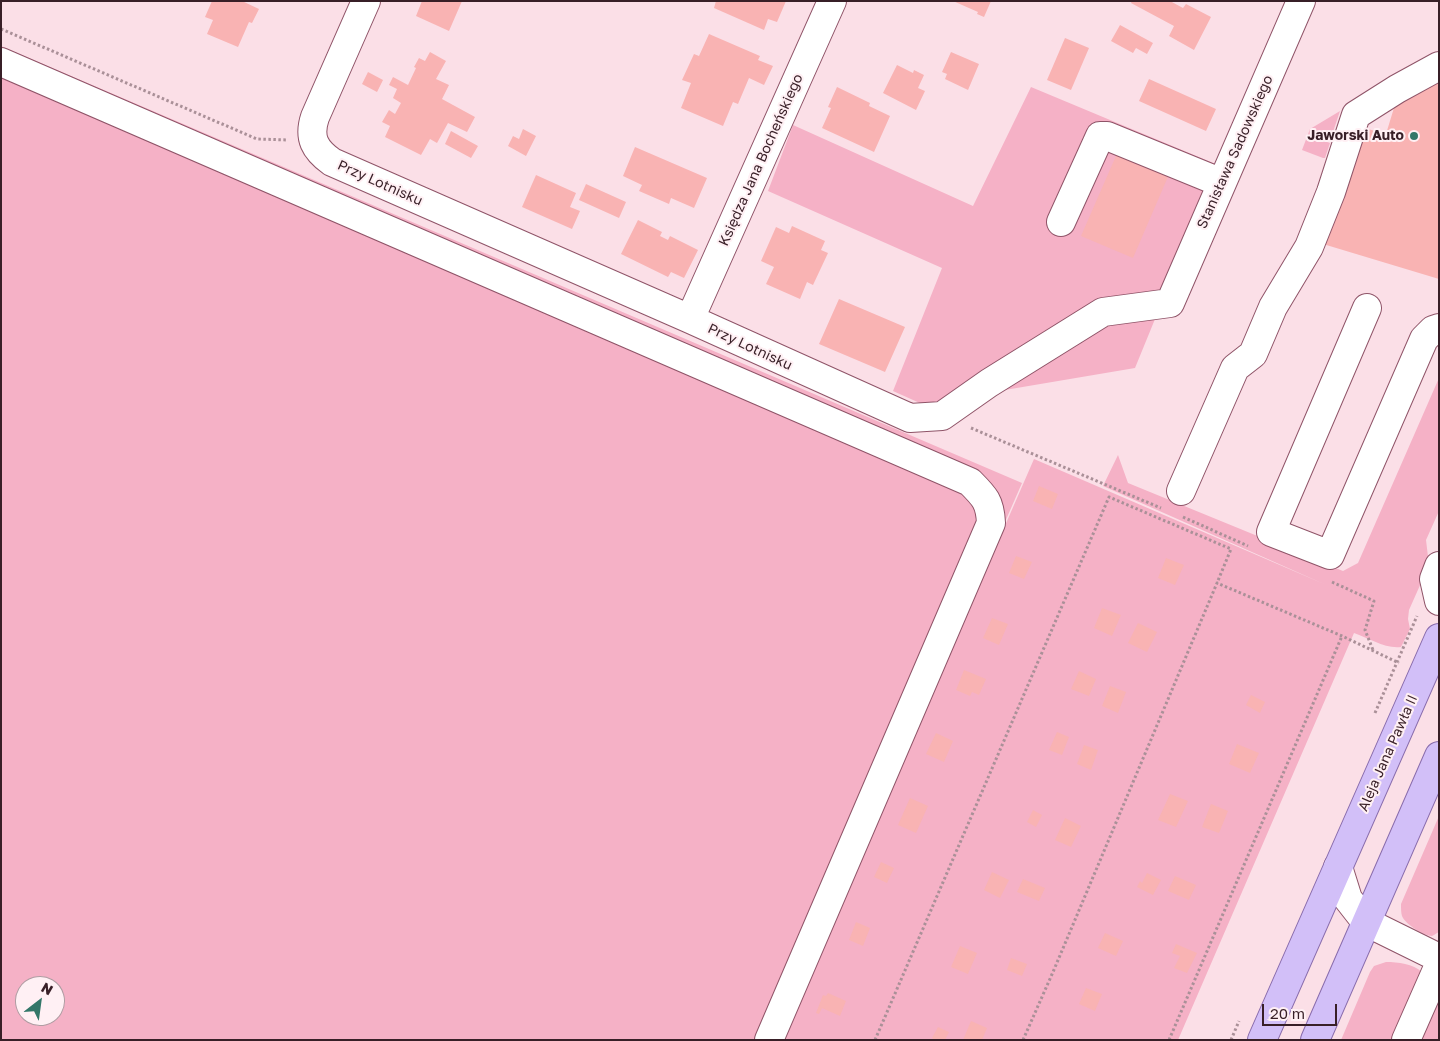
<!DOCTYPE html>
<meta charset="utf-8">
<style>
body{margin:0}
#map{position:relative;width:1440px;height:1041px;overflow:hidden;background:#fbdfe7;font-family:"Golos Text",sans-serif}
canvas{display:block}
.frame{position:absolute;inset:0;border:2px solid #381f27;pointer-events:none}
.north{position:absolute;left:15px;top:976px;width:50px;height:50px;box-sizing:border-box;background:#fff0f4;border:1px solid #af9ca2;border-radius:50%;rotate:30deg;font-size:14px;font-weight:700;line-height:20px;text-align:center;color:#381f27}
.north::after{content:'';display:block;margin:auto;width:18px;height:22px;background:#337769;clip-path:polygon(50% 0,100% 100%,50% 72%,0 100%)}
.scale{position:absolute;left:1262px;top:1004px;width:75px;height:22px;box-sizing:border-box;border:2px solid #381f27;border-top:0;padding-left:6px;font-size:15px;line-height:18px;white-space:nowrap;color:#381f27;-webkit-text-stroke:4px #fff0f4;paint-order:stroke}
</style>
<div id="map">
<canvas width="1440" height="1041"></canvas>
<div class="frame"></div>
<div class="north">N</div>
<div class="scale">20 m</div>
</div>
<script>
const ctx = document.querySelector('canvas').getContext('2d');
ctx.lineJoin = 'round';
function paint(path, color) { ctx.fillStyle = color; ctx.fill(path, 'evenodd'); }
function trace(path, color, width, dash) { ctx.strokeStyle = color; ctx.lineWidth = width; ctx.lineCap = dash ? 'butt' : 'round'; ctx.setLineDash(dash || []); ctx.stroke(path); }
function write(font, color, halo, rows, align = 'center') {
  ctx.font = font + ' "Golos Text",sans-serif'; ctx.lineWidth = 4; ctx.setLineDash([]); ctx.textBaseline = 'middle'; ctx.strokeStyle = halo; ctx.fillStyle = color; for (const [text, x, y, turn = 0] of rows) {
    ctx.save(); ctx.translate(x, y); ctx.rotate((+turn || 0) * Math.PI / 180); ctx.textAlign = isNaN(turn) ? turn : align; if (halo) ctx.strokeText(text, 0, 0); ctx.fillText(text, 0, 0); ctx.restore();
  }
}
paint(new Path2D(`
 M1 46 1022 483 779 1040H1ZM25 986H55V1016H25Z
 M1031 87 1218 165 1135 368 922 404 893 391 942 268 768 191 793 125 973 206Z
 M1340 111 1332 135 1321 131 1319 139 1330 143 1325 158H1323L1302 150 1310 129Z
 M1439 378V511L1426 540 1429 565 1409 610 1408 619 1410 629 1401 647C1385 649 1369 638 1354 633L1178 1040H781L1034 459 1324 584 1103 486 1118 455 1128 483 1343 571 1358 563Z
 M1439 816V932C1436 933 1435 935 1432 936 1424 936 1405 924 1402 916 1401 913 1401 908 1401 904Z
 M1386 962C1398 962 1413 964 1422 972L1394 1040H1341L1370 972 1374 966Z
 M1439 988V1040H1415Z`), '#f5b1c6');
paint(new Path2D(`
 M212 1H242L259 9 252 23 249 22 238 47 207 34 213 20 205 17Z
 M422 1H462L449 31 416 16Z
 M716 1H786L777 22 768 19 764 30 714 8Z
 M953 1H991L984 17 977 14 978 12Z
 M1132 1H1170L1183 8 1186 4 1211 17 1194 50 1169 36 1174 26 1131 3Z
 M1120 25 1153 43 1147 54 1136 48 1133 53 1111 41Z
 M709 34 760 56 758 60 773 66 764 85 749 78 738 104 733 102 723 126 681 108 691 83 682 80 694 54 699 56Z
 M1065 38 1089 48 1071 90 1047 80Z
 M430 52 446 61 436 79 449 85 442 99 475 117 467 132 448 123 437 143 430 139 421 155 385 137 390 126 382 122 389 110 395 114 401 103 393 98 397 89 389 85 393 77 408 85 416 68 414 67 419 58 425 61Z
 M951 52 979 64 968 90 945 79 947 74 942 72Z
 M897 65 913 73 914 70 924 75 918 88 925 91 916 110 883 93Z
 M368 72 383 80 377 92 362 84Z
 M1439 75V279L1323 244 1357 126 1386 134 1397 98Z
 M1149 79 1216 109 1206 131 1139 101Z
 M837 87 870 103 869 106 890 116 874 152 822 128 831 108 828 107Z
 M523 129 536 136 526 156 508 146 513 136 519 139Z
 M451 131 478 146 471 158 445 144Z
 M635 147 707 178 694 208 671 198 669 204 639 191 642 185 623 176Z
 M1119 149 1170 172 1133 258 1081 236Z
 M536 175 576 193 570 207 580 211 572 229 522 207Z
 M586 184 626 202 619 218 579 200Z
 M638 220 662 232 660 236 668 240 670 236 698 250 684 278 671 272 668 277 621 254Z
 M792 226 825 241 821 250 828 253 813 285 807 282 800 299 766 284 774 267 761 261 776 227 789 233Z
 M839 299 905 327 885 372 819 344Z
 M1039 486 1058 494 1052 509 1033 501Z
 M1016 556 1032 562 1024 579 1009 573Z
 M1166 558 1184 565 1175 585 1158 578Z
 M1102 608 1121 615 1112 636 1094 628Z
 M992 618 1008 624 999 645 983 638Z
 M1138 623 1157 632 1147 652 1128 643Z
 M964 670 986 679 979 695 972 692 970 696 956 690Z
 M1079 671 1096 679 1089 696 1071 689Z
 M1110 686 1126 692 1118 713 1102 706Z
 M1251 695 1265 702 1260 713 1246 705Z
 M1057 732 1069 737 1062 755 1049 750Z
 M936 733 953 741 944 762 926 754Z
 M1237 744 1259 753 1250 773 1229 764Z
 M1084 745 1098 750 1091 770 1077 764Z
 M1170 794 1188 801 1176 827 1158 820Z
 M910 798 928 806 916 833 898 825Z
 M1211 804 1228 811 1219 833 1202 827Z
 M1033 810 1042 815 1036 827 1027 822Z
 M1065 818 1081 826 1071 847 1055 840Z
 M881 862 894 868 887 883 874 877Z
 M992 872 1009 880 1000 898 984 890Z
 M1147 873 1161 880 1153 895 1137 887 1140 881 1142 883Z
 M1175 876 1196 885 1189 900 1168 891Z
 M1023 879 1045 888 1039 901 1017 892Z
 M856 922 870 928 863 946 849 940Z
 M1105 933 1123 941 1116 956 1098 948Z
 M1176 944 1197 953 1187 973 1174 968 1180 956 1172 953Z
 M960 946 977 953 968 974 951 967Z
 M1011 958 1027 964 1022 976 1007 970Z
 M1086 988 1102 994 1095 1011 1079 1004Z
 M828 993 846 1001 840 1016 822 1008 819 1014 816 1013 823 995 826 996Z
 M971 1021 987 1028 982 1040H963Z
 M938 1027 949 1032 945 1040H934L932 1038Z`), '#f9b3b3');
const minor = new Path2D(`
 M366 1 315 117C308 138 315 150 332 162L690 319 910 418 942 416 989 383 1103 312 1170 303 1301 1
 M1 62 970 482C985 497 990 502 991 523L769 1040
 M1061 222 1100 136H1107L1222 183
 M1367 308 1271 532 1330 555 1424 339 1433 330 1439 328
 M690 319 832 1
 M1181 491 1235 368 1253 354 1273 307 1309 247 1331 192 1356 115 1397 89 1439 66
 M1439 566 1434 579 1439 601
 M1338 867 1348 899 1366 922 1439 958
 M1406 1040 1439 965`);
const major = new Path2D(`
 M1262 1040 1439 638
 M1315 1040 1439 756`);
trace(minor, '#8f5468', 30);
trace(major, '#896cac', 30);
trace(new Path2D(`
 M1 29 257 139 288 140
 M971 428 1161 508
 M1183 517 1248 546
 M1332 582 1374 601 1365 630 1373 650
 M1375 713 1417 616
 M875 1040 1109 497 1231 549 1217 583
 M1023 1040 1053 972 1217 583 1342 636 1399 663
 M1169 1040 1342 636
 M1231 1040 1239 1021`), '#aa9098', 3, [2.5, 2.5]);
trace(minor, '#fff', 28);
trace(major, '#d2bff8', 28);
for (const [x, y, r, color] of [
 [1414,136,5,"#337769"]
]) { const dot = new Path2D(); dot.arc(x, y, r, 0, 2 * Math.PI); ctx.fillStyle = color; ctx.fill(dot); trace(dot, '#fff0f4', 2); }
write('bold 14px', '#381f27', '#fff0f4', [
 ["Jaworski Auto",1404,136]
], 'right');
write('14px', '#381f27', '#fff0f4', [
 ["Stanisława Sadowskiego",1235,152,-66],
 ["Księdza Jana Bocheńskiego",761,160,-66],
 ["Przy Lotnisku",380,183,24],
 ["Przy Lotnisku",750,347,25],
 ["Aleja Jana Pawła II",1388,753,-66]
]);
</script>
